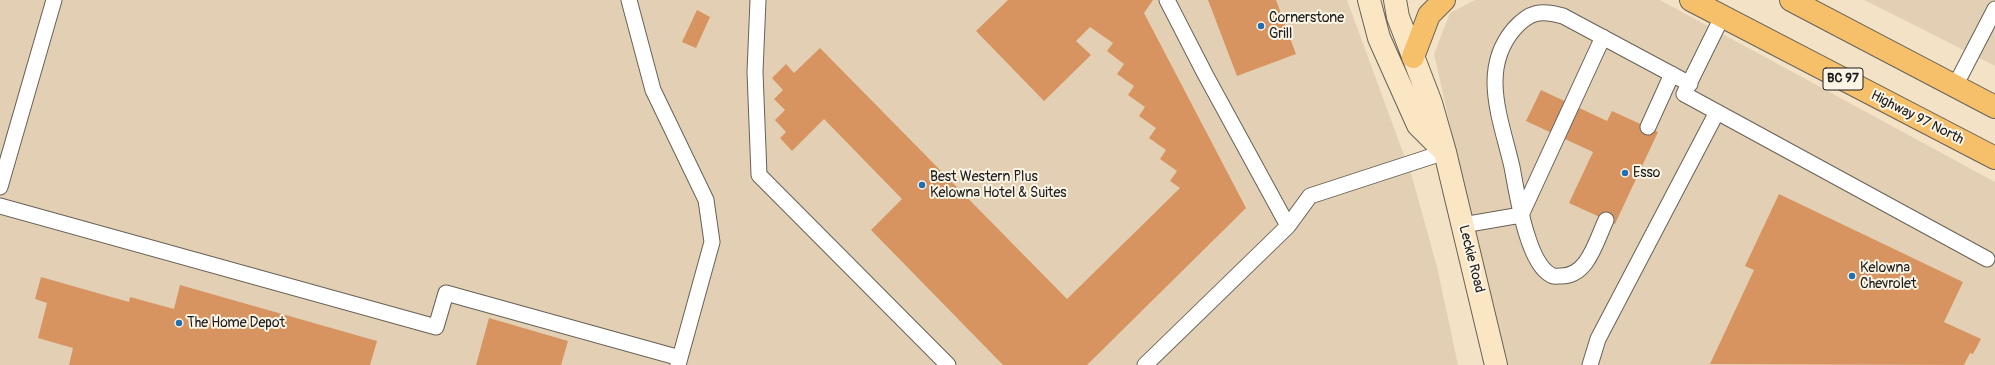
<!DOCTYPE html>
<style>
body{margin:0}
canvas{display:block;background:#f3e2c5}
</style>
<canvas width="1995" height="365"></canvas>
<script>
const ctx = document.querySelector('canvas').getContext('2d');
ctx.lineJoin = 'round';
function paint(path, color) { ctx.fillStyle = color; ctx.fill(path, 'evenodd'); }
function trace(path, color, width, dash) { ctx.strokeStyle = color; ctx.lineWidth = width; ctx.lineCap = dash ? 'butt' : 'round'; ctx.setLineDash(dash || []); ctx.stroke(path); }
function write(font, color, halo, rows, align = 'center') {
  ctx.font = font + ' Pangolin,sans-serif'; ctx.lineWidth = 4; ctx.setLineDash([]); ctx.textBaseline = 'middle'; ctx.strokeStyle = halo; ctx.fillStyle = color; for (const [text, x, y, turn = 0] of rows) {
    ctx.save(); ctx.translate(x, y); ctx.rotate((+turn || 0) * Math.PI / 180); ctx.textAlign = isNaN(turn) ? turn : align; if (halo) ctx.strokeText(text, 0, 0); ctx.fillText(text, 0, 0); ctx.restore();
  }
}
paint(new Path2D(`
 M0 0H1347L1412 177 1437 267 1458 365H0Z
 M1475 0H1660L1995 182V365H1504L1434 54 1450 13Z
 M1864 0H1995V66L1922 29Z`), '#e3d0b4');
paint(new Path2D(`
 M1008 0H1153L1144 13 1246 208 1087 365H1003L871 230 902 199 824 119 792 151 780 138 786 132 775 120 785 110 774 99 783 90 772 78 786 64 794 73 820 48 1067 299 1180 188 1170 181 1177 171 1160 159 1166 150 1149 138 1156 128 1139 116 1145 107 1128 95 1134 86 1117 74 1124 64 1107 51 1113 43 1090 27 1076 41 1091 55 1044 101 976 31Z
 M1208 0H1276L1296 54 1237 76Z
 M697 10 710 17 696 48 682 42Z
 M1541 90 1607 121 1612 111 1658 132 1615 224 1569 203 1593 152 1526 121Z
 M1779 194 1963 282 1944 322 1981 339 1973 354 1970 353 1964 365 1710 364 1754 270 1745 266Z
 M41 277 129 302 130 297 174 309 180 285 377 341 370 365H69L73 348 38 338 47 303 35 299Z
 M489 318 568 341 561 365H476Z`), '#d79460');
const service = new Path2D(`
 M629 0 653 90 706 200 712 242 678 365
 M758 0 755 72 759 175 948 365
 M1722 17 1684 94 1987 259
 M1955 86 1995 9
 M1648 127 1672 74
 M0 187 54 0
 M0 206 436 327 446 293 680 358
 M1606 220C1596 241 1588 277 1560 276 1557 276 1553 277 1551 275 1527 263 1517 193 1512 167 1501 119 1479 70 1514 29 1530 11 1541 10 1563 16L1690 84
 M1463 225 1521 215 1603 37
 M1288 226 1310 196 1445 152
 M1145 365 1288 226 1205 74 1167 0
 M1590 365 1598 339 1717 112`);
const secondary = new Path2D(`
 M1369 0 1379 38 1418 125 1444 151
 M1395 0 1398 17 1431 103 1445 152 1496 365`);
const trunk = new Path2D(`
 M1691 0 1995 158
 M1791 0 1995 107
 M1413 57 1429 15 1444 0`);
trace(service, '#676157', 17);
trace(secondary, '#676157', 24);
trace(trunk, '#676157', 24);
trace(service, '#fff', 15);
trace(secondary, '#fbe6c4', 22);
trace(trunk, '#f6c06b', 22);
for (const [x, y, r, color] of [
 [1261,26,4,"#1f6fb2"],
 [1625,173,4,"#1f6fb2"],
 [922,185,4,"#1f6fb2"],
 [1852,276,4,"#1f6fb2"],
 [179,323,4,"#1f6fb2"]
]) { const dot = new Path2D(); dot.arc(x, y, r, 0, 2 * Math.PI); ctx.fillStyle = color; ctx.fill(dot); trace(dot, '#fcf5e5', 1.5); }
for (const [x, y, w] of [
 [1843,79,40]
]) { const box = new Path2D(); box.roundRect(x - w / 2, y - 11, w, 22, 3); ctx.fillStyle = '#fcf5e5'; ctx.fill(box); trace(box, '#1c1c1c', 1); }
write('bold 13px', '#1c1c1c', null, [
 ["BC 97",1843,79]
]);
write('14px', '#1c1c1c', '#fcf5e5', [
 ["Cornerstone",1269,18],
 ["Grill",1269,34],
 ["Esso",1633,173],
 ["Best Western Plus",930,177],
 ["Kelowna Hotel & Suites",930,193],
 ["Kelowna",1860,268],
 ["Chevrolet",1860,284],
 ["The Home Depot",187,323]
], 'left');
write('14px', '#1c1c1c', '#fcf5e5', [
 ["Highway 97 North",1917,118,27],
 ["Leckie Road",1471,259,76]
]);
</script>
